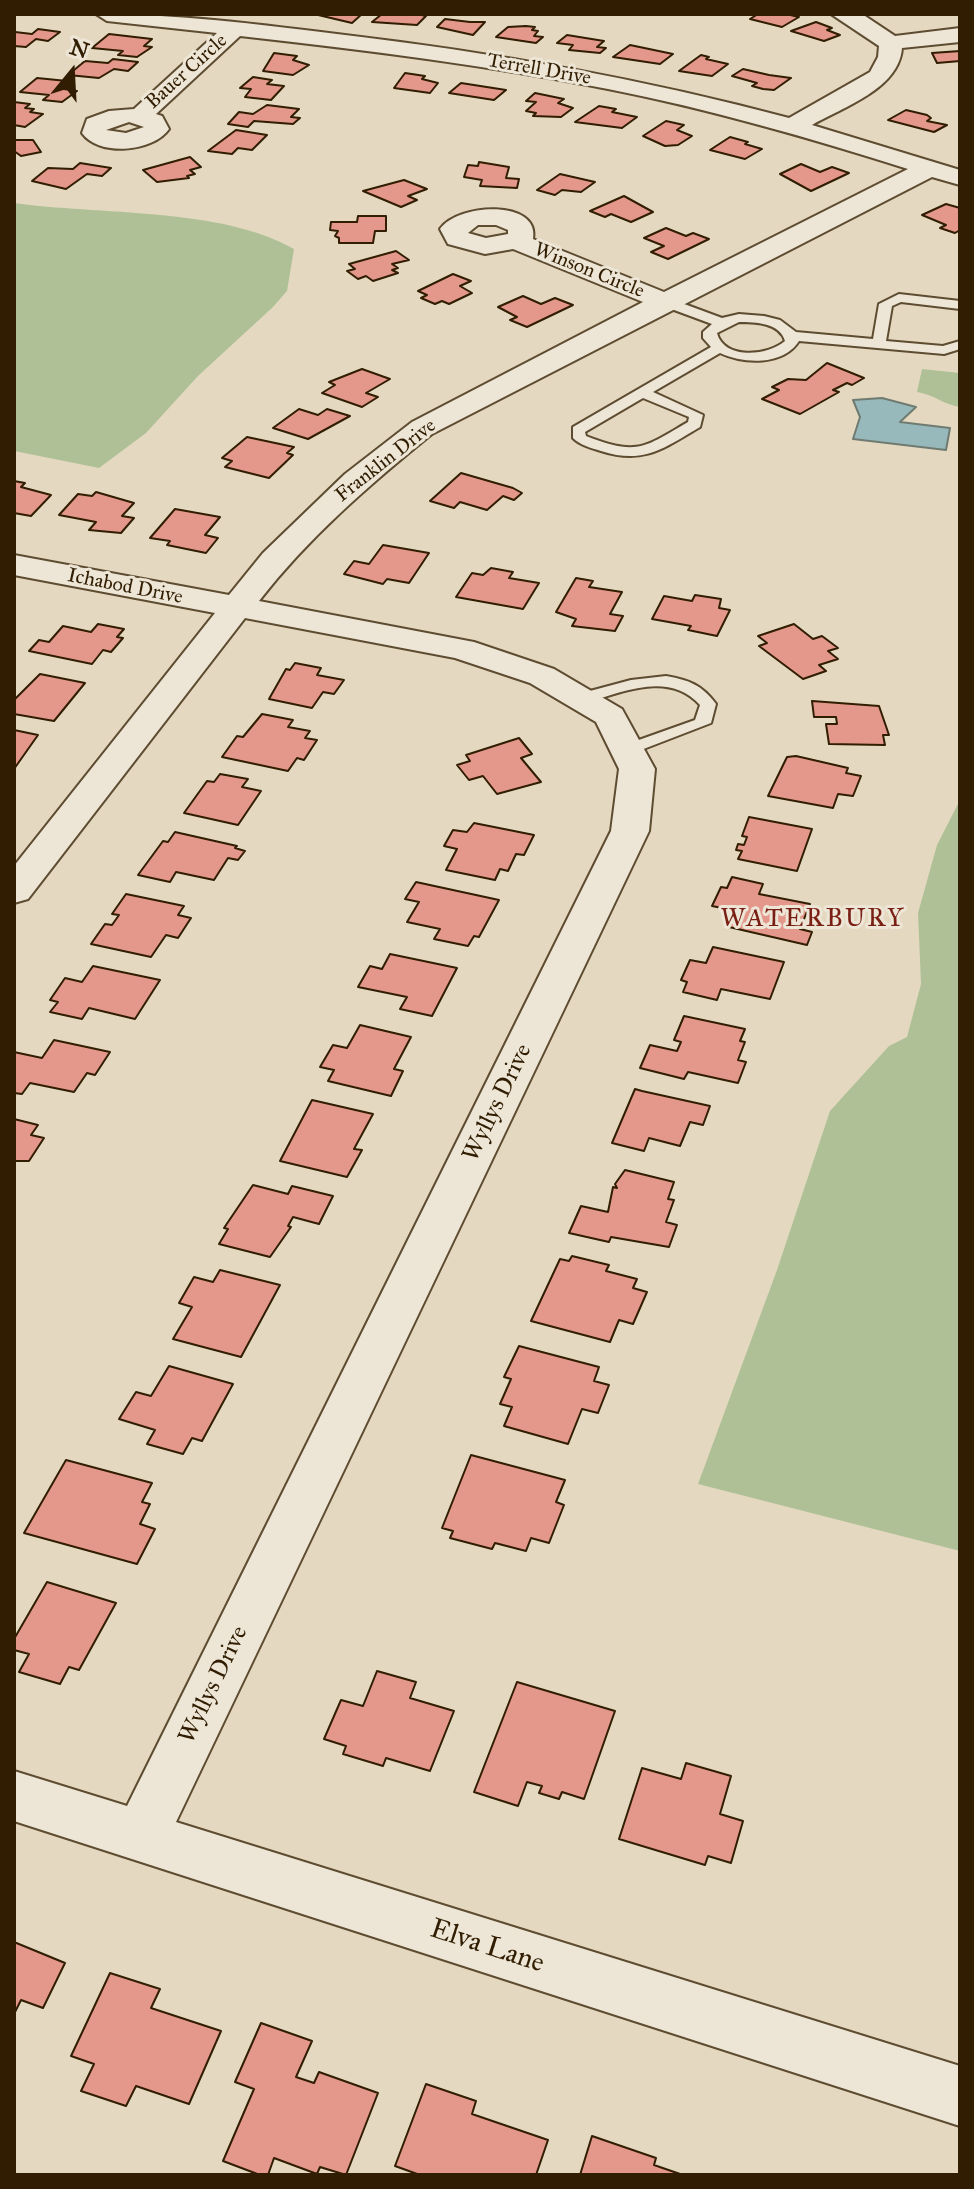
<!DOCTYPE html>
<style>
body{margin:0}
#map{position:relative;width:974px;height:2189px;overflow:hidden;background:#e4d9c0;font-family:"IM FELL Great Primer",serif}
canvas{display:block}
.frame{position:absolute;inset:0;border:16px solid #311d01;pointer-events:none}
.north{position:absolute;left:32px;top:32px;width:80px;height:80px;-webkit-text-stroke:6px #ede6d6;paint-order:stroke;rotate:18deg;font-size:22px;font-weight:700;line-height:32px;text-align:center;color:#311d01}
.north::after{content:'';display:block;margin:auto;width:28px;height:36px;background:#311d01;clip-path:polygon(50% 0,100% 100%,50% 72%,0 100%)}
</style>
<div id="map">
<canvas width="974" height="2189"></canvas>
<div class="frame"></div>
<div class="north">N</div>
</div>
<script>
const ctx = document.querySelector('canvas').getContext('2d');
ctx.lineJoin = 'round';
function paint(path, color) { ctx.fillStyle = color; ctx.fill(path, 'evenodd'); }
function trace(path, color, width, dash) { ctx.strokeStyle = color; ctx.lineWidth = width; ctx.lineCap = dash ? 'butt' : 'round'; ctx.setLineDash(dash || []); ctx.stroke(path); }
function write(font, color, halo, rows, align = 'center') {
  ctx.font = font + ' "IM FELL Great Primer",serif'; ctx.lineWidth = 6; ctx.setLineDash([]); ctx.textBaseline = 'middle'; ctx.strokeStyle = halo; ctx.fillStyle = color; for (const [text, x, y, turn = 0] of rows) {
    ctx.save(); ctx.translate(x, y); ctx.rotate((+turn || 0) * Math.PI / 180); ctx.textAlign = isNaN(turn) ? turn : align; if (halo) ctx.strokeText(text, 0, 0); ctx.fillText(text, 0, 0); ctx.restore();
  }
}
paint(new Path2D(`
 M14 203C98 215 221 207 294 249L287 291 273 307 198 376 146 433 99 468 14 451Z
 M922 369 960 373V407C944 405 933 394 917 392Z
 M960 800V1551L698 1484 777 1270 830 1111 889 1046 907 1037 921 984 918 913 937 845Z`), '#afc096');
const water = new Path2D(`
 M882 398 916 407 900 422 950 428 946 450 853 439 860 417 853 400Z`);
paint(water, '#98b9bb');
trace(water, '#6f7b71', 2);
const building = new Path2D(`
 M314 14H362L352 23Z
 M382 14H417L426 16 417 25 372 22Z
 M758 14H786L799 17 782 27 750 19Z
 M445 19 470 22H485L473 35 437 27Z
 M816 22 832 28 827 30 840 35 824 41 791 31Z
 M526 26 535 27 532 30 538 31 534 36 543 37 536 43 496 37 508 27Z
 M38 29 60 32 48 41 36 39 26 47 14 46 15 32 32 34Z
 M109 34 152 39 144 46 152 47 137 57 118 55 123 51 92 48Z
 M567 35 604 41 597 47 606 48 600 53 569 50 573 45 557 43Z
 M630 45 673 54 660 64 613 57Z
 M960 51V61L937 63 932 53Z
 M274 53 297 56 293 60 309 65 293 75 263 71Z
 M701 55 709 57 706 59 728 64 712 76 679 71Z
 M113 59 138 62 128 71 114 69 99 78 68 75 85 61 108 63Z
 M743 69 769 75 791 78 774 90 763 89 752 86 757 83 732 76Z
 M405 73 425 76 422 79 438 83 430 93 394 88Z
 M253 77 272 80 267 84 284 86 271 100 245 97 251 89 240 88Z
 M37 78 67 81 64 89 77 91 62 102 43 100 49 95 20 92Z
 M461 83 506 90 494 100 449 93Z
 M535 93 564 99 558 103 573 108 561 117 533 116 536 113 526 111 536 102 526 101Z
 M14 102 30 104 25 108 34 109 30 112 43 114 25 127 14 125Z
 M267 105 299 109 291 117 300 118 293 124 254 121 248 127 228 124 239 112 253 114Z
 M599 106 616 109 612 112 637 117 622 128 575 122Z
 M906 110 927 115 931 118 927 121 947 125 934 132 888 120Z
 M666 121 684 125 677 130 692 136 678 145 665 146 643 136Z
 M236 130 267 135 252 150 238 148 232 154 208 151Z
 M730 137 748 142 745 144 762 149 745 159 710 150Z
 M14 140H33L41 152 21 156 14 151Z
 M190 157 201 167 190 170 195 174 187 176 189 178 157 182 143 170Z
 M479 162 509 167 506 178 519 179 517 188 480 186 482 180 464 177 468 165 478 166Z
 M80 163 111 168 102 176 87 174 66 189 32 181 48 168 73 169Z
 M801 164 820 172 832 167 849 173 811 191 780 174Z
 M560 174 595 182 581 192 562 190 555 195 537 190Z
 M404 180 427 189 408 196 417 200 401 207 363 191Z
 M624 196 653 212 631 222 611 214 605 217 590 211Z
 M946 204 960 208V230L955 233 940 228 946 225 922 215Z
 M358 216H386V231H375L373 243H339V238L335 236 338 231 330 230 331 222H357Z
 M666 228 686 236 693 233 709 239 668 259 651 252 664 246 644 238Z
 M396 251 409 260 392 264 398 268 392 270 398 273 373 281 366 276 358 279 347 271 355 269 349 264Z
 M453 274 471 281 460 286 472 293 449 304 442 301 435 304 421 298 427 295 418 291Z
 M523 296 541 304 555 298 573 305 527 327 510 320 517 317 498 307Z
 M827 363 864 378 852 385 847 383 833 390 839 392 800 414 762 399 779 390 772 387 788 379 806 380Z
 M362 369 390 379 366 393 378 397 362 407 322 393 335 385 329 382Z
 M299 409 318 415 327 409 350 416 308 439 273 428Z
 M247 437 294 447 287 453 293 455 269 478 225 467 232 461 222 458Z
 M461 473 513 488 522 493 514 500 503 496 487 510 460 502 454 508 430 501Z
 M14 481 25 483 21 487 51 495 31 516 14 513Z
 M96 492 134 503 122 516 134 518 121 533 89 530 96 522 59 515 78 494 92 496Z
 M175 509 220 517 205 535 218 538 206 553 167 545 170 541 150 538Z
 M383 545 429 553 409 583 387 579 383 584 344 574 354 561 369 564Z
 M491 568 513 572 509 578 539 583 523 609 456 597 472 573 483 575Z
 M576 578 593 581 589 587 622 592 610 614 623 616 615 631 572 626 576 619 556 612Z
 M695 595 721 599 719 608 730 610 717 636 688 630 691 626 652 619 664 596 692 601Z
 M98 624 124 629 117 637 123 638 111 652 103 650 92 664 29 651 39 640 49 642 63 626 91 632Z
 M794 624 813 639 822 636 838 648 828 651 838 659 819 665 826 671 803 679 759 646 767 643 758 636Z
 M295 663 321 668 317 675 344 680 334 694 323 692 312 708 269 699 286 669 290 670Z
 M40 674 85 683 54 721 14 714V700Z
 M812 701 879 706 889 735H883L885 745 829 744 826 724H837L836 717H814Z
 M262 714 293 720 288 727 310 731 305 738 317 740 304 760 297 758 288 771 222 757 237 736 243 737Z
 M14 730 38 735 14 769Z
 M519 738 532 754 521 758 541 782 497 794 483 776 469 780 457 765 470 761 466 755Z
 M796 756 848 768 846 773 861 776 853 796 838 794 833 808 768 796 787 757Z
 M220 774 248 779 242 787 261 791 238 825 184 813 207 781 214 782Z
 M749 817 812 829 797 871 738 859 742 851 736 850 738 844 744 845 747 837 742 836Z
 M474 823 534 835 524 855 516 854 508 871 500 869 495 880 446 870 457 849 444 846 453 830 467 832Z
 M175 832 237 846 235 848 245 851 238 860 228 858 214 880 176 872 170 882 138 875 163 841 168 842Z
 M732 877 763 884 759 894 810 904 800 929 812 932 807 945 729 927 732 910 712 906 721 887 727 888Z
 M416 882 499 900 479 937 474 936 468 946 434 939 440 929 407 922 419 902 405 899Z
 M126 894 184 906 178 915 191 918 178 938 166 935 151 957 91 944 105 924 112 925 119 915 112 914Z
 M713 947 784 962 770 999 721 989 717 1000 683 992 687 982 681 980 690 960 706 963Z
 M390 954 457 968 432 1016 400 1009 407 997 358 987 370 966 382 969Z
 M93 966 160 980 135 1019 89 1008 82 1019 50 1012 58 1002 50 1000 65 978 82 982Z
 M684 1016 745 1029 740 1041 745 1042 738 1060 746 1062 738 1083 688 1072 684 1079 640 1068 650 1045 677 1051 681 1042 674 1040Z
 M360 1025 411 1037 394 1069 403 1071 391 1096 328 1081 334 1070 320 1067 333 1045 347 1048Z
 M54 1040 110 1052 95 1075 87 1073 74 1092 30 1083 22 1094 14 1093V1052L42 1058Z
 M635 1089 642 1091 710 1106 703 1125 690 1122 680 1146 649 1138 644 1151 612 1143Z
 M312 1100 373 1114 354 1149 362 1150 347 1177 280 1161Z
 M14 1119 38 1125 31 1135 44 1138 29 1161H14Z
 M625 1170 674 1182 668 1199 674 1200 666 1222 677 1225 669 1247 611 1237 609 1242 569 1233 581 1206 608 1212 613 1187 617 1188 615 1184Z
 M253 1185 288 1194 292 1186 333 1196 319 1224 293 1217 288 1226 291 1227 270 1257 219 1244 228 1229 224 1228Z
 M572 1256 609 1265 606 1271 637 1279 633 1288 647 1292 633 1324 619 1320 610 1342 531 1321 560 1259 569 1261Z
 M220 1270 280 1285 241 1357 173 1339 192 1307 179 1303 194 1277 213 1282Z
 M519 1346 599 1367 594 1381 609 1385 598 1413 582 1409 568 1444 504 1426 512 1407 500 1404 511 1379 504 1377Z
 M169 1366 233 1384 202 1441 192 1438 183 1454 147 1444 155 1430 119 1419 136 1392 151 1396Z
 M471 1455 565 1480 556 1502 564 1505 549 1543 531 1538 526 1551 495 1543 492 1549 450 1538 453 1531 442 1528Z
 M66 1460 152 1483 142 1502 150 1504 140 1524 155 1529 137 1564 24 1533Z
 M47 1582 116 1603 79 1670 69 1667 60 1684 19 1672 29 1654 14 1650V1639Z
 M377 1671 416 1682 410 1698 454 1711 430 1771 386 1758 383 1766 343 1754 346 1746 324 1739 341 1700 363 1706Z
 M517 1682 615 1711 584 1799 562 1792 559 1799 539 1793 542 1786 527 1782 518 1806 474 1792Z
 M686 1763 731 1776 720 1814 743 1821 731 1863 708 1856 705 1865 619 1839 642 1768 681 1779Z
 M14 1942 65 1963 43 2008 21 2000 14 2014Z
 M110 1973 160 1989 151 2008 221 2031 189 2104 136 2086 126 2106 81 2091 94 2064 71 2056Z
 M261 2023 312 2041 296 2077 314 2083 319 2072 378 2093 346 2175 320 2167 317 2174 274 2158 268 2175H260L223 2161 254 2089 235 2082Z
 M426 2084 476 2101 472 2114 548 2140 536 2175H420L395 2166Z
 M592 2136 656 2158 654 2165 683 2175H580Z`);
paint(building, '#e3988b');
trace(building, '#311d01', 2);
const lane = new Path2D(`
 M899 294 960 301V309L901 302 892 306 886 341 943 346 960 341V349L944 354 799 341C783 366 744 364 720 353L653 392 703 415 700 427C664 448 644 465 601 451 591 448 580 445 573 438V427L711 347 703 338V332L712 324 658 304V298H668L722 318 739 314 764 316 780 320 796 332 873 339 879 304ZM739 322C756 322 780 323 785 341 768 356 724 360 717 333ZM643 398 689 417 688 422C643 448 638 456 586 436L585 432Z
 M666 676C689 680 702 685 716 704L711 723 628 755 620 750 622 746 695 720 700 705C668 669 619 694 581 704L573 699 575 695 631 680Z`);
const street = new Path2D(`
 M96 14C177 14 257 24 337 34 490 52 640 78 789 118L870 72 878 57 879 46 831 14H862L895 36 960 28V42L902 48C899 89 843 107 812 125L960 170V185L932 177 432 434C369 485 309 537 259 601L474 642 554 669 622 709 655 769 649 831 176 1822 960 2066V2126L14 1821V1771L127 1806 611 831 619 769 596 722 530 683 455 658 245 618 28 899 14 903V866L215 613 14 575V555L229 595 263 553 345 474 412 422 643 302 513 249 485 254 448 244 440 229C458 203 540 199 533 239L664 292 908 169C810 138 710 109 608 89 487 65 364 50 240 36L156 114 162 116 169 129C153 152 99 157 82 133L87 119 109 111 134 109 217 33 107 21ZM129 122 144 127 126 133 106 130ZM478 225H496L508 230V234L486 238 468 233Z`);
trace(lane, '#5e4c31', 4);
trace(street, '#5e4c31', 4);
paint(lane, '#ede6d6');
paint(street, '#ede6d6');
write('20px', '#311d01', '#ede6d6', [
 ["Terrell Drive",539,70,10],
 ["Bauer Circle",187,72,-42],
 ["Winson Circle",589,271,22],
 ["Franklin Drive",386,461,-38],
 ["Ichabod Drive",125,587,11]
]);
write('24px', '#311d01', '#ede6d6', [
 ["Wyllys Drive",498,1103,-64],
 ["Wyllys Drive",214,1685,-64]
]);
ctx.letterSpacing = '2px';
write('26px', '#7a1f14', '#ede6d6', [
 ["WATERBURY",813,920]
]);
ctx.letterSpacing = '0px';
write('28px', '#311d01', '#ede6d6', [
 ["Elva Lane",487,1947,18]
]);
</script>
